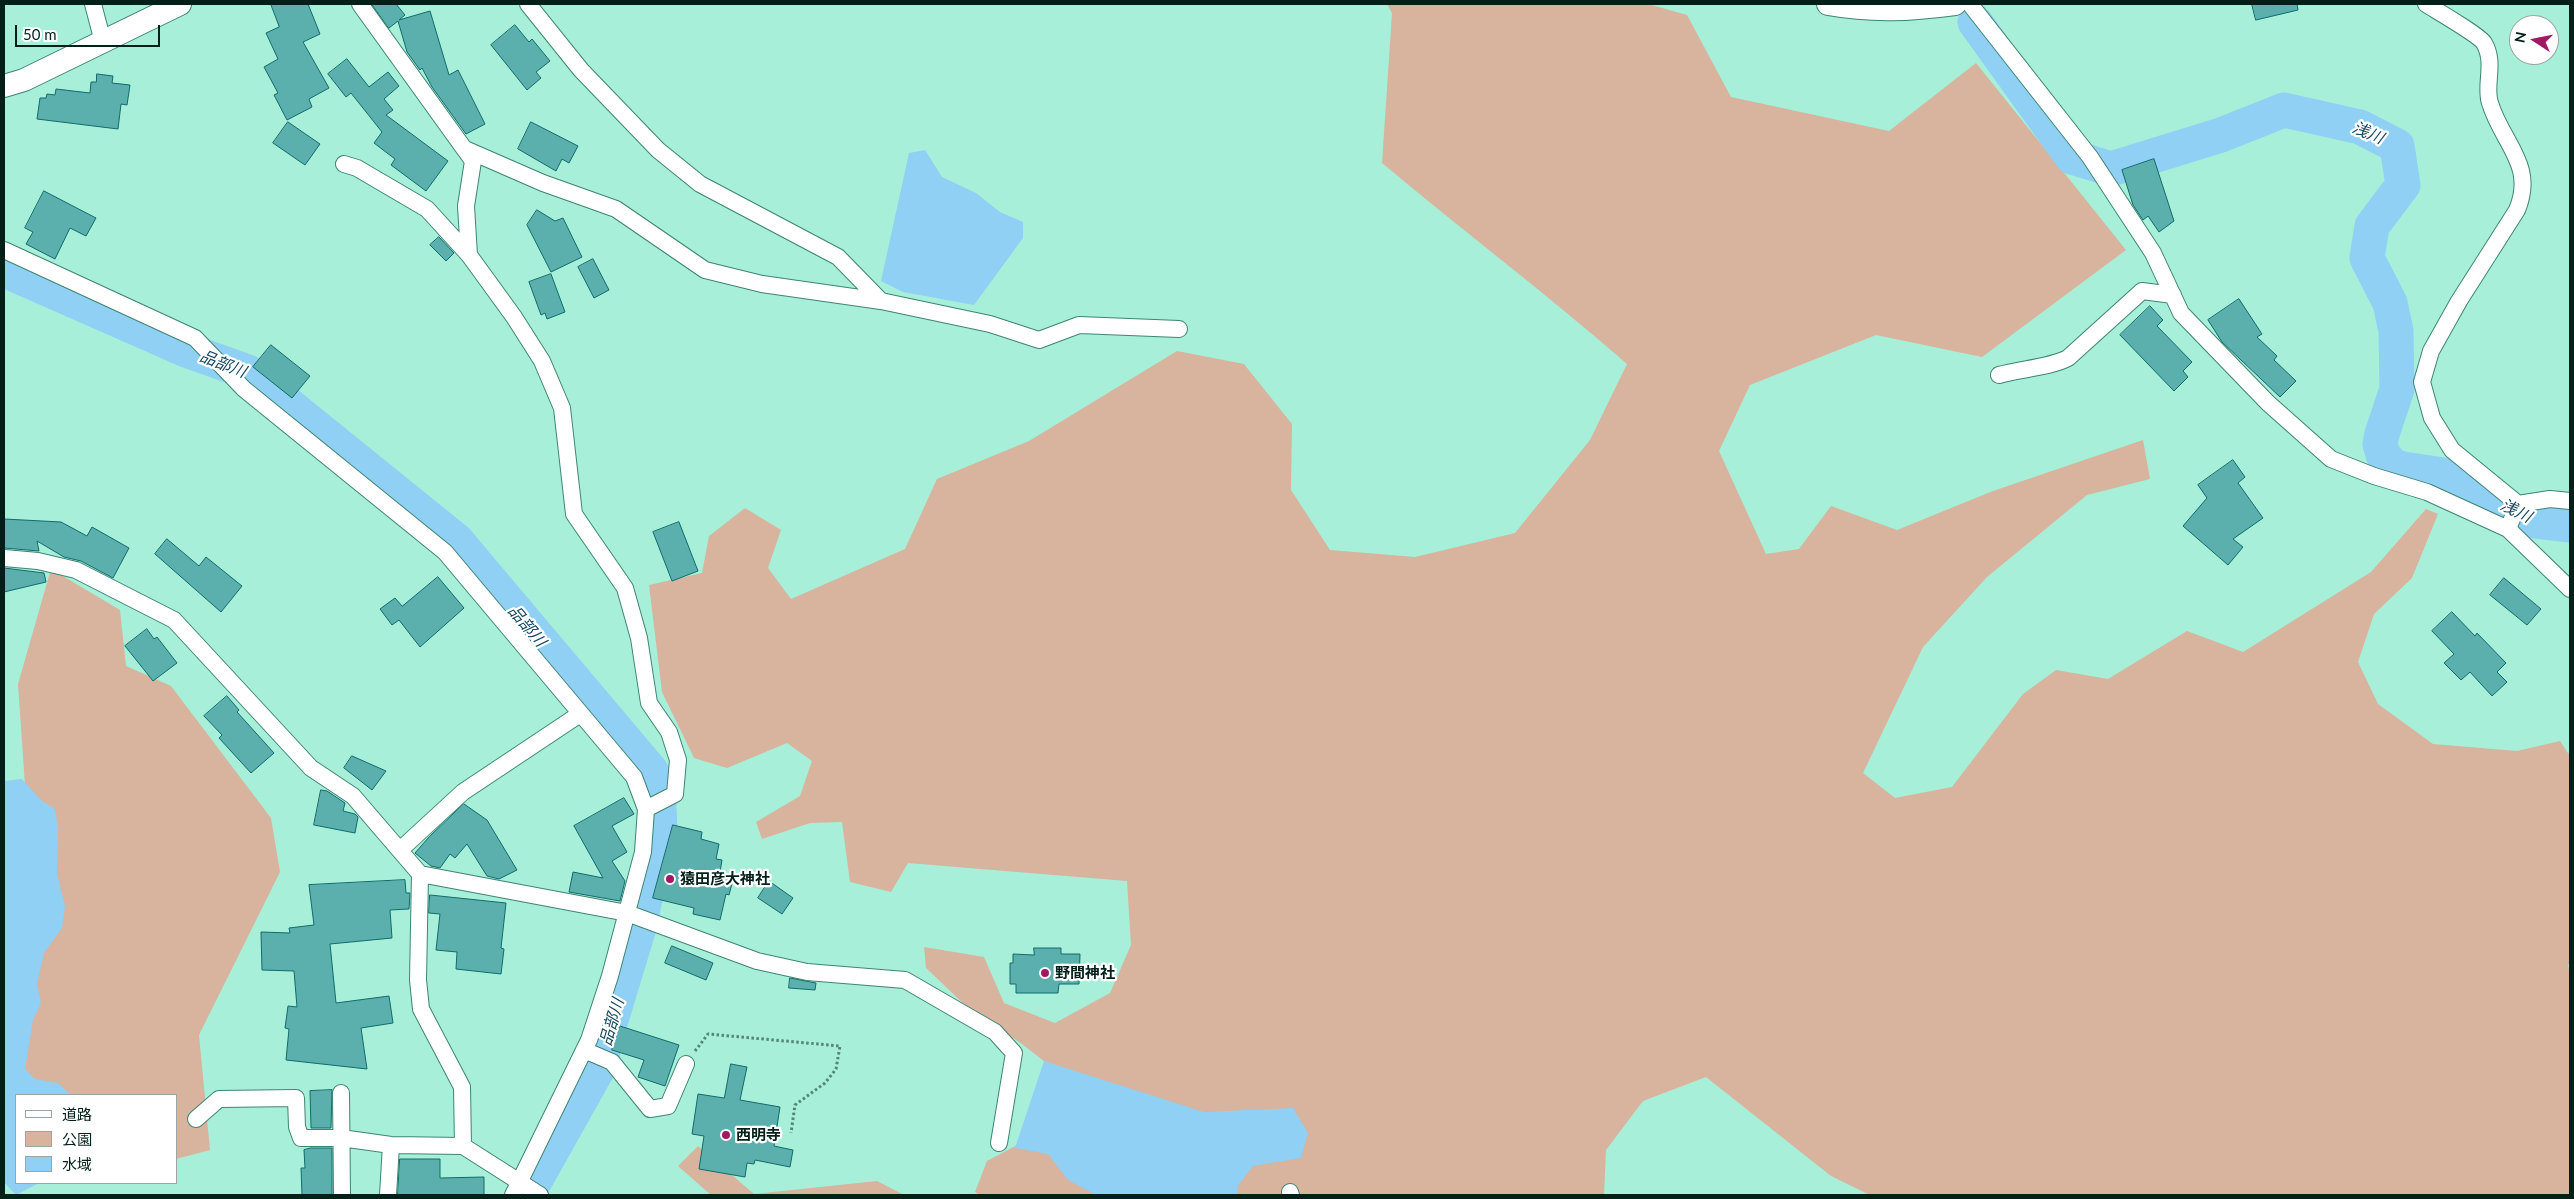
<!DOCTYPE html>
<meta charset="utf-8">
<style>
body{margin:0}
#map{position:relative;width:2574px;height:1199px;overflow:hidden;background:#a7efd9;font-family:Lato,"Noto Sans JP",sans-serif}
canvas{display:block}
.frame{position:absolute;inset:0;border:5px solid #022018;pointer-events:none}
.legend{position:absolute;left:15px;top:1094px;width:162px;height:90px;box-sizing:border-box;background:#fff;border:1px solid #9aa6a3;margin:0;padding:6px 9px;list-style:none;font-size:15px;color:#022018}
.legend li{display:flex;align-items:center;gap:10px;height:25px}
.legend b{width:25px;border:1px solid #9aa6a3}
.north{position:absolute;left:2509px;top:15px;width:50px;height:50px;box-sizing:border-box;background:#fff;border:1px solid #9aa6a3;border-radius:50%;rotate:281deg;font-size:14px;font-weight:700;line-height:20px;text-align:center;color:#022018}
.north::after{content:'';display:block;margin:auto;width:18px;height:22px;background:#a11965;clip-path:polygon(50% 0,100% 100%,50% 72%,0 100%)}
.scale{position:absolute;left:15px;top:25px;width:145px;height:22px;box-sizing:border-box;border:2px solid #022018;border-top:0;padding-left:6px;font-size:15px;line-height:18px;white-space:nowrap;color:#022018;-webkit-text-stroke:4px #fff;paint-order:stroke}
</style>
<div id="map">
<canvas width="2574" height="1199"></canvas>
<div class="frame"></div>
<ul class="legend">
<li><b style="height:6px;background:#fff"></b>道路</li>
<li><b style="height:14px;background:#d8b39d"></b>公園</li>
<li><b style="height:14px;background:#8fd0f4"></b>水域</li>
</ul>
<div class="north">N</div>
<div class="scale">50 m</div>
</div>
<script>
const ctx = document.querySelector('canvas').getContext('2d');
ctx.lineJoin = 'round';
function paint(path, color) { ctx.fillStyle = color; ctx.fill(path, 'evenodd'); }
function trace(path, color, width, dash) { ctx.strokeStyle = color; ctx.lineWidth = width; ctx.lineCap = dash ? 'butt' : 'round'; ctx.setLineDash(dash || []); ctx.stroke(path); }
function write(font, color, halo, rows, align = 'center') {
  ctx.font = font + ' Lato,"Noto Sans JP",sans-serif'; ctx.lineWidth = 4.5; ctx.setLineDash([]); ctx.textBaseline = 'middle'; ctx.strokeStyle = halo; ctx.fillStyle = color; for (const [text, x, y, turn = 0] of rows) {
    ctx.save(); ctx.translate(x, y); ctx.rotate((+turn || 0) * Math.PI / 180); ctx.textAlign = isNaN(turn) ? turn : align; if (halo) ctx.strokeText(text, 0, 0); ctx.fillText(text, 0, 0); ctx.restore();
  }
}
paint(new Path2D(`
 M1387 4H1648L1687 15 1731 97 1889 131 1976 63 2126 250 1982 357 1876 335 1750 385 1719 451 1766 554 1799 549 1831 506 1897 530 1993 491 2143 440 2150 479 2087 495 1987 577 1923 647 1863 773 1895 798 1952 787 2023 694 2056 670 2108 679 2187 631 2243 652 2371 572 2426 509 2438 514 2412 578 2374 614 2358 662 2378 704 2433 744 2517 751 2560 741 2570 756V962L2568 965 2570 975V1195H1870L1831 1176 1706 1077 1643 1101 1606 1150 1604 1195H1216L1022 1044 965 1005 926 968 924 947 984 957 1004 1003 1055 1023 1110 993 1131 945 1127 881 908 863 891 892 850 882 842 822 810 823 762 839 756 822 800 796 812 761 787 743 727 768 694 758 662 692 649 585 702 573 709 536 745 508 781 530 768 568 791 599 905 549 937 479 1029 441 1177 351 1244 364 1292 424 1291 490 1330 550 1415 557 1515 533 1590 440 1627 364C1547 294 1463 231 1382 163L1392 13Z
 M51 569 120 610 126 666 171 686 271 818 280 872 199 1035 210 1150 176 1159V1095H16L4 1003 28 829 18 684Z
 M1038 1134 1173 1195H980L975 1192 987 1161Z
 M698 1146 754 1194 877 1181 904 1195H711L678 1166Z`), '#d8b39d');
paint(new Path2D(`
 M925 150 942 177 976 193 1000 212 1023 222V238L974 305 903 292 881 281 909 153Z
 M22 779 42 801 55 809 58 829 57 874 65 906 62 928 44 953 37 984 41 1003 33 1020 25 1069 35 1079 58 1083 71 1095H16V1183H39L16 1195 4 1182V781Z
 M1044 1061 1204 1112 1293 1108 1308 1133 1301 1158 1253 1166 1237 1187V1195H1096L1068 1180 1048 1154 1015 1148Z`), '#8fd0f4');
trace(new Path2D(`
 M1975 22 2072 157 2111 169 2221 135 2284 110 2360 127 2397 146 2403 185 2372 226 2367 258 2390 303 2396 331 2397 389 2382 434 2380 444 2383 455 2393 466 2403 469 2457 477 2527 520 2570 525
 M4 270 186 350 248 372 456 540 651 771 658 784 660 831 638 931 607 1033 600 1065 527 1195`), '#8fd0f4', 35);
const building = new Path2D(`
 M271 4H308L320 34 303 42 329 88 309 99 312 107 287 120 274 95 278 93 264 67 278 59 266 33 279 27Z
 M372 4H396L405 15 399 20 430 11 449 75 458 70 485 124 466 134 432 87 422 68 420 70 407 52 398 21 389 28Z
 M2252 4H2297L2298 10 2256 20Z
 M515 25 529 42 532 39 550 61 536 72 541 78 527 90 491 45Z
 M347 59 369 87 388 72 399 86 384 99 393 110 386 115 448 161 426 191 391 165 395 159 374 143 382 132 351 93 346 97 328 74Z
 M97 74 113 76 112 83 130 85 127 105 121 104 118 129 37 119 40 98H46L47 94 55 95 56 89 90 93 91 82H96Z
 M288 122 320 144 305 165 273 143Z
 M531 122 578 146 569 163 562 159 556 171 518 149Z
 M2154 159 2174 221 2159 232 2148 216 2143 220 2133 205 2122 170Z
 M44 191 96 218 86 236 70 228 55 259 26 244 33 232 25 228Z
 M537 210 555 221 563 218 582 257 551 272 527 225Z
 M439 237 454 253 446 261 430 245Z
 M593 259 609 290 594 298 578 267Z
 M551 274 565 312 547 319 545 313 541 315 529 282Z
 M2239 299 2262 334 2257 337 2277 356 2274 360 2296 381 2280 397 2222 342 2208 320Z
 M2150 306 2163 320 2157 326 2192 362 2183 371 2188 377 2174 391 2120 335Z
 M271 345 310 376 292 398 253 367Z
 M2233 460 2245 477 2238 483 2263 518 2233 539 2243 547 2228 565 2183 526 2207 498 2198 485Z
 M4 519 61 522 87 536 92 527 129 548 113 578 81 561 64 557 37 541 39 551 4 548Z
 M679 522 698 571 672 581 653 532Z
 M167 539 199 566 206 557 242 586 221 612 155 554Z
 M4 568 44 573 46 582 4 592Z
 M438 577 464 608 420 647 399 620 392 625 380 609 395 598 402 606Z
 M2504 578 2541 609 2527 625 2490 595Z
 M2452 612 2475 636 2477 633 2506 663 2497 672 2507 682 2492 696 2470 672 2461 680 2444 663 2454 654 2432 631Z
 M147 629 154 639 157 637 177 663 153 681 125 646Z
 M227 696 239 710 237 712 274 753 251 773 219 738 222 735 204 716Z
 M352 756 386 771 372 790 344 768Z
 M321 790 327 791 345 803 343 811 355 814 358 817 355 833 314 825Z
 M624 798 634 814 612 826 627 852 612 861 625 881 620 901 569 892 573 872 603 878 574 826Z
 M464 804 487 820 517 870 499 879 487 876 467 844 455 858 450 854 440 868 431 866 415 853 429 837Z
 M673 825 702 832 701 839 719 844 716 859 722 860 720 872 734 876 729 895 726 894 720 920 693 914 694 908 653 898Z
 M405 880 406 893H410L409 909 390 910 392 938 330 944 336 1003 389 996 393 1023 361 1028 367 1069 286 1060 289 1029 285 1028 288 1006 297 1007 294 971 262 970 261 932 290 933 289 928 314 925 309 885Z
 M769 881 793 898 782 914 758 898Z
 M430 895 506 903 501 948 504 949 501 974 456 969 457 952 436 950 440 914 429 913Z
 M672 946 713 963 706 980 665 963Z
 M1034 948H1061V954H1080L1079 984H1059L1058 993H1016V984H1010V963H1013V954L1034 955Z
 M790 978 816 983 815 990 789 988Z
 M620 1026 679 1045 665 1086 638 1077 644 1060 612 1050Z
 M731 1064 747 1067 740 1100 780 1107 774 1146 793 1150 790 1167 755 1160 754 1164 747 1163 745 1177 699 1169 704 1136 692 1134 698 1094 724 1098Z
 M332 1090 331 1128H311L310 1091Z
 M311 1148H332V1195H302L301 1168H305L304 1150Z
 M400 1159H440V1178L484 1177V1195H398Z`);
paint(building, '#5bb0ae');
trace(building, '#106b6a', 1);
const street = new Path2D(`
 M93 4 103 42
 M360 4 473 161 466 206 469 255 514 317 542 361 562 408 574 514 625 588 639 638 649 703 669 732 678 760 675 794 646 809
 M528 4 581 70 658 150 700 184 838 257 881 301 990 324 1039 340 1079 325 1179 329
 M1970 4 2090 157 2153 253 2181 313 2268 403 2331 459 2374 476 2427 492 2508 529 2570 589
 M2426 4C2437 11 2479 35 2484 43 2496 63 2484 85 2490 103 2502 143 2536 165 2517 210L2459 301 2431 351 2422 382 2432 418 2452 450 2518 504 2508 529
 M465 149 543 183 616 209 705 270 762 284 881 301
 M344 164 357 168 427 209 469 255
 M4 250 195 338 244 389 445 552 634 777 646 809 643 852 610 976 589 1040 513 1195
 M1999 375C2020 369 2051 367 2068 358L2142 291 2173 295
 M2518 504 2550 499 2570 501
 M4 558 38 561 76 570 174 620 311 768 353 796 420 874 627 913 757 961 807 972 905 980 995 1032 1014 1053 999 1143
 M400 850 463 792 580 714
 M420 874 418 980 421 1009 462 1087 463 1146
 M584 1050 612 1062 650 1109 668 1106 686 1064
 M341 1093 342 1195
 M196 1119 219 1099 296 1098 297 1127 301 1138H341L391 1145 463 1146 540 1195
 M1290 1192 1291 1195
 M388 1195 391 1145`);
const secondary = new Path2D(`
 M1828 4C1873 12 1910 10 1955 4
 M4 86 24 80 180 4`);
trace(street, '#3e8572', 18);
trace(secondary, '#3e8572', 24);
trace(new Path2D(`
 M695 1051 708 1034 840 1046 836 1069 825 1083 795 1105 791 1133`), '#538677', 3, [2.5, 2.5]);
trace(street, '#fff', 16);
trace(secondary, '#fff', 22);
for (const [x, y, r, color] of [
 [670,879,5,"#a11965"],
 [1045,973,5,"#a11965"],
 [726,1135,5,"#a11965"]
]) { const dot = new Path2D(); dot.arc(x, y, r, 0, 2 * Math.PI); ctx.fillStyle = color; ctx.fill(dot); trace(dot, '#fff', 2); }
write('bold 15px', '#022018', '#fff', [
 ["猿田彦大神社",680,879],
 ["野間神社",1055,973],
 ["西明寺",736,1135]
], 'left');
write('italic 16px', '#154961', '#fff', [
 ["浅川",2368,133,23],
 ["品部川",223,364,21],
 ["浅川",2516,511,26],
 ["品部川",527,626,50],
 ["品部川",612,1022,-74]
]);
</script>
